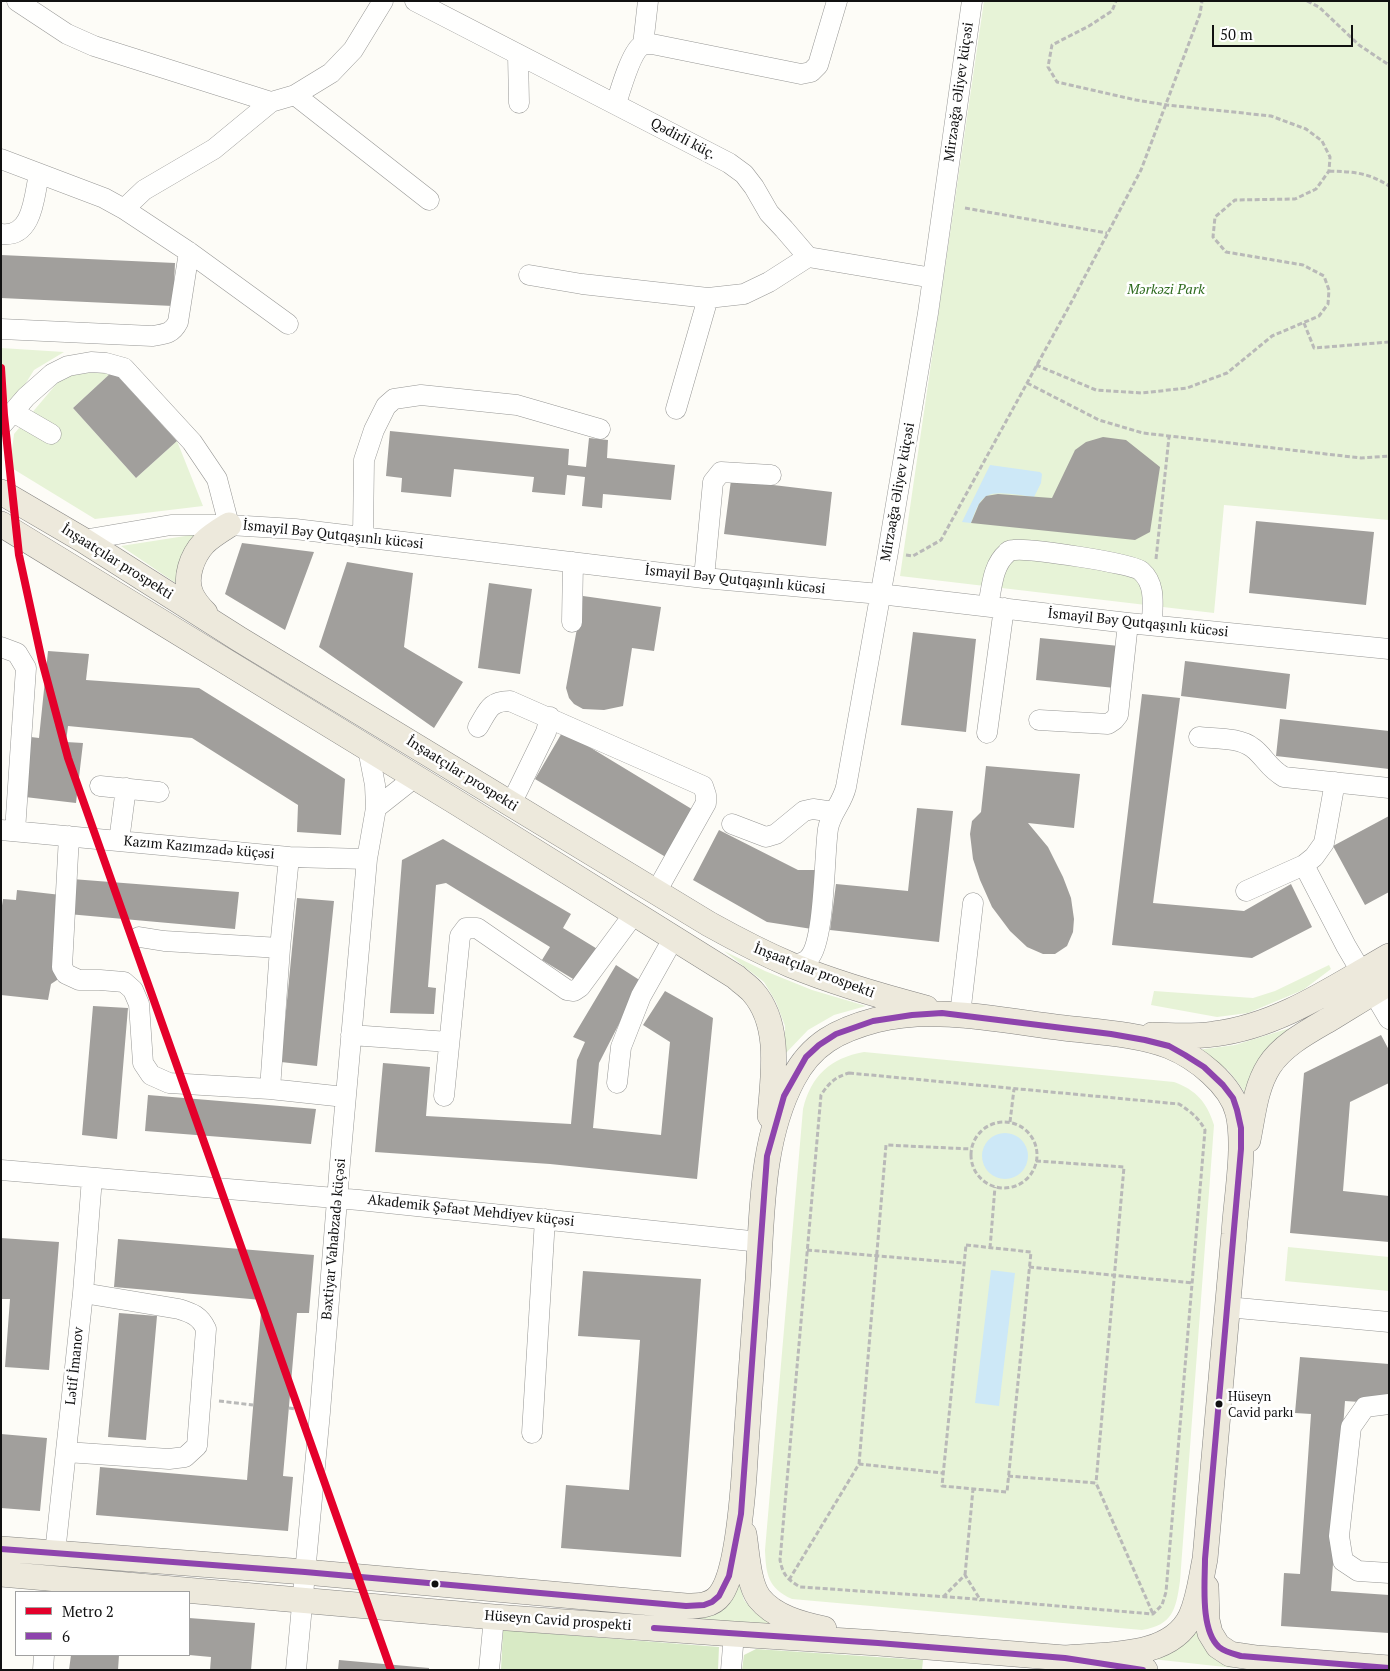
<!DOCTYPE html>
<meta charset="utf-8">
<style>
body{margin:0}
#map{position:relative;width:1390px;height:1671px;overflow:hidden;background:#fdfcf7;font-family:"PT Serif",serif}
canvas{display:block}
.frame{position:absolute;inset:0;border:2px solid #111;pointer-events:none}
.legend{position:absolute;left:15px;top:1591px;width:175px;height:65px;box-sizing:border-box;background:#fff;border:1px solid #a0a0a0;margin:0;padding:6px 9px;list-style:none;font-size:15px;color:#111}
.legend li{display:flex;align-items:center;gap:10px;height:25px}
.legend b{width:25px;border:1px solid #a0a0a0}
.scale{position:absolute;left:1212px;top:25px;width:141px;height:22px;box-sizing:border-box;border:2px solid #111;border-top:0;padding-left:6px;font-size:15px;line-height:18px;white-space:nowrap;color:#111;-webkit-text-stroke:4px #fff;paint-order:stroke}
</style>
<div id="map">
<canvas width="1390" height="1671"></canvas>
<div class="frame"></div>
<ul class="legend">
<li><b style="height:6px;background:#e4002b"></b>Metro 2</li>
<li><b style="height:6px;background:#8e44ad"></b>6</li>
</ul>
<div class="scale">50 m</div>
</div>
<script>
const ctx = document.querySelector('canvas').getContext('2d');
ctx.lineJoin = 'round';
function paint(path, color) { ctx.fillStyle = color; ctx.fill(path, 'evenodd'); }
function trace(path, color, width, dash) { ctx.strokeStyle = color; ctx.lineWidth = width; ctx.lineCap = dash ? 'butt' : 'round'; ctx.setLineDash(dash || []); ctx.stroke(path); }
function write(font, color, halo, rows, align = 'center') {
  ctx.font = font + ' "PT Serif",serif'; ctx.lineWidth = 5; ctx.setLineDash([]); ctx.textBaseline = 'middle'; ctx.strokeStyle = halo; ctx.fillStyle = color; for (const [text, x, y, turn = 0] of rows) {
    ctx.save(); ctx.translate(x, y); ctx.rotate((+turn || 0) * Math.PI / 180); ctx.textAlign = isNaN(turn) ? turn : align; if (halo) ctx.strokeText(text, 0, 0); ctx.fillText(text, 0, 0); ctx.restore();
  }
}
paint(new Path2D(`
 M984 1H1389V520L1224 505 1214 613 900 576Z
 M1 348 64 352 34 370 24 386 1 408Z
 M113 371 73 408 136 478 177 441 203 506 95 519 10 467 14 434 64 375Z
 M198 534C181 553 179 558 177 584L121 546Z
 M724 951 765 971 812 990 866 1006 834 1015 808 1030 785 1054V1026L776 1002 764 982Z
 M1329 965 1331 969 1303 990 1248 1013 1217 1017 1151 1005 1154 991 1253 998 1275 991Z
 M1290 1028 1272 1045 1248 1098 1239 1084 1228 1070 1197 1050 1235 1045Z
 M864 1052 1174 1082C1196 1090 1207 1102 1214 1125L1180 1581C1176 1609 1173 1625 1142 1630L792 1599C768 1588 766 1575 765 1550L803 1109C811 1076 830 1058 864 1052Z
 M1288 1247 1389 1257V1291L1285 1281Z
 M738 1579 744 1600 754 1612 785 1628 688 1621 713 1614Z
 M1197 1625C1203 1654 1209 1655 1234 1668L1152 1659Z`), '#e7f3d7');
paint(new Path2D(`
 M503 1630 719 1647 718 1670H501Z
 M756 1649 923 1660 922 1670H742L744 1655Z`), '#d8eac5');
paint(new Path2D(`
 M990 465 1040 472 1042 474 1041 483 1034 497C1023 496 996 490 987 496 978 500 974 515 971 523L962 522Z
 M982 1156a23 23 0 1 1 46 0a23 23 0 1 1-46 0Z
 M991 1270 1015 1273 999 1406 975 1403Z`), '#cde8f7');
paint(new Path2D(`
 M1 255 175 263 173 306 1 298Z
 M113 371 177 441 136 478 73 408Z
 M390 431 569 449 568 465 586 467 589 438 608 440 607 458 675 465 671 500 603 494 602 508 582 506 585 477 567 475 565 495 532 492 534 477 454 469 451 497 401 492 402 478 386 476Z
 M1103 437 1126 440 1160 467 1150 532 1135 540 971 523 979 504 986 496 998 494 1052 498 1075 450 1086 442Z
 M731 480 832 492 826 546 724 534Z
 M1256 521 1374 532 1366 605 1249 593Z
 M242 543 314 552 285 630 225 594Z
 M347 562 413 573 404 647 463 682 434 728 319 647Z
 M489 583 532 589 520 674 478 668Z
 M583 596 661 607 654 651 632 648 623 706 604 710 583 709 574 704 569 698 566 688Z
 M913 632 976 639 966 732 901 725Z
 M1040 638 1119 646 1115 688 1036 680Z
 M48 651 89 654 86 680 199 688 345 779 341 835 297 832 298 805 192 738 68 726 66 742 83 743 76 803 25 797 31 737 39 738Z
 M1185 661 1290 674 1286 709 1181 696Z
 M1142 694 1180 698 1153 903 1244 911 1291 884 1312 927 1252 958 1112 945Z
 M1280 719 1389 731V769L1276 756Z
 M563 731 695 811 669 859 535 779Z
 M986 766 1080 774 1074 828 1028 823 1048 847 1063 877 1071 898 1074 919 1073 932 1067 946 1055 954H1043L1027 947 1010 931 992 907 980 880 973 859 970 834 972 821 981 812Z
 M917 808 953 811 939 942 830 930 836 884 908 891Z
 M1389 816V892L1365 905 1333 846Z
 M719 830 798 870H817L812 929 767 922 693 880Z
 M443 839 571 914 563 928 599 950 578 982 542 960 550 947 446 883 436 885 428 987 436 988 434 1014 390 1013 402 860Z
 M72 879 239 892 235 929 68 914Z
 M17 890 61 895 60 978 51 984 48 1000 1 995V912L3 899 16 900Z
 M297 898 334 901 317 1066 281 1062Z
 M616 965 641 981 599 1063 593 1128 661 1135 670 1042 643 1025 665 991 713 1018 697 1179 550 1164 375 1152 383 1063 430 1067 426 1116 571 1124 577 1060 585 1042 573 1037Z
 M93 1006 128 1008 117 1139 82 1135Z
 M1381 1035 1389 1050V1083L1350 1102 1343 1191 1389 1196V1242L1290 1233 1304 1073Z
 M148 1095 316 1109 311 1144 145 1131Z
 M1 1238 59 1242 49 1370 5 1367 10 1299H1Z
 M118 1239 314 1255 309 1313H297L283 1476 293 1477 288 1531 96 1515 100 1467 247 1480 262 1300 114 1287Z
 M583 1271 701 1279 681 1557 561 1548 566 1485 629 1490 640 1340 578 1336Z
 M119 1313 157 1316 146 1440 108 1437Z
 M1300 1357 1389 1364V1404L1345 1401 1331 1591 1389 1595V1633L1281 1626 1284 1573 1300 1574 1311 1414 1295 1413Z
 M1 1434 47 1438 40 1511 1 1508Z
 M189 1618 255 1623 251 1670H210L211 1657 189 1655Z
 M71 1655H119L118 1670H69Z
 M339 1660 429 1668V1670H338Z`), '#a19f9c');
const minor = new Path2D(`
 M17 1 67 34 94 46 271 102
 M415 1 729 163 744 174 754 187 769 213 784 229 808 257 933 278
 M643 45 648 1
 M518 55 519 103
 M295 95 429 200
 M616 104C620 91 631 53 641 46 644 44 648 44 652 44L801 74 811 72 818 65 837 1
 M1 159 104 198 124 209 189 252 288 324
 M124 209 144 190 214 149 271 102 295 95 331 73 353 50 383 1
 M1 234C33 238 34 197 39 174
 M529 275 582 284 708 298 744 294 769 282 808 257
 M1 329 152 336C165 334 172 334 178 322L189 252
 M676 409 708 298
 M13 412 51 434
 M1 426 26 397 52 374 68 366 91 362 106 363 124 368 192 442 217 479 229 525
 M363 536 364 460 374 430 386 406 394 399 421 395 517 405 600 429
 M83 540 171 525H229L295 529 704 578 880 594 1128 623 1389 649
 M704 578 713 482 721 472 771 475
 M988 606C992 588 992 566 1007 553 1008 551 1011 550 1014 550 1028 548 1132 563 1141 571 1157 585 1152 607 1152 625
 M572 622 573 562
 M1 647 17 653 26 668 15 831
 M1039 720 1108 724 1114 720 1118 715 1128 623
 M478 727C488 711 489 701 510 701L703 786 706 795V803L656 892
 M987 733 1004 608
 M1199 737C1216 739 1239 737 1253 748 1265 757 1268 768 1284 777L1389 788
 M1335 782 1324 843 1314 857 1304 865 1346 946 1389 1019
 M100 786 159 792
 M511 804 546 732 550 717
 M376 808 414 778
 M732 824 766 837 776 834 804 811 813 809 834 812
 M1 830 289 857 367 859
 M69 836 62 967 66 974 79 980H100L124 982 133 990 139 1004 143 1063 151 1075 169 1083 270 1089 345 1097
 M119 841 126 788
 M1246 891 1304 865
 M139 937 164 941 280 948
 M792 965C798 964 805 963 809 958 825 941 824 855 828 829 831 812 842 804 846 787L888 552 928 313 972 1
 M960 1015 973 903
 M351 1035 449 1042
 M617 1083 621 1047 641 996 673 939
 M270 1089 280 948 289 857
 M444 1096 460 936 466 928H477L567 990 574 991 580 987 634 914
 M1 1170 359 1200 760 1242
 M1227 1307 1389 1322
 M1389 1404 1365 1407 1351 1427 1339 1536 1343 1561 1358 1571 1389 1573
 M532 1433 545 1219
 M66 1452 169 1459 185 1457 197 1446 206 1329C200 1316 192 1313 179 1309L83 1293
 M55 1553 83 1293 92 1178
 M43 1670 44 1655
 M296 1670 320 1412 340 1163 367 859 376 808 375 785 368 749
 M489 1670 494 1617
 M731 1670 734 1634`);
const major = new Path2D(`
 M1 492 83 540 239 639 709 924C736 939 763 953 791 965 835 983 880 996 926 1008
 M1 524 459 804 736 977C741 982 748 986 753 992 782 1025 773 1076 770 1116
 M205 613C200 608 194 601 191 594 184 578 192 556 204 543 211 536 221 530 229 525
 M1152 1035C1173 1036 1194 1037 1214 1034 1279 1026 1333 988 1389 956
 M1248 1140C1253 1116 1255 1088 1269 1066 1283 1044 1311 1030 1333 1017 1351 1006 1370 994 1389 983
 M744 1534C747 1552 748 1583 759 1598 774 1617 801 1624 824 1629
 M1 1549 305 1572 686 1606C698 1606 712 1606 720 1595 736 1575 742 1503 744 1477 748 1411 753 1345 758 1280 762 1214 761 1139 793 1079 811 1044 838 1030 876 1020 935 1005 1004 1021 1064 1028 1097 1032 1138 1034 1169 1046 1196 1057 1231 1084 1238 1113 1246 1147 1236 1199 1234 1234 1225 1343 1215 1451 1205 1559 1201 1578 1199 1598 1191 1616 1171 1659 1106 1654 1065 1658
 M1 1574 494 1617 734 1634 878 1643 1065 1658 1145 1670
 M1206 1587 1207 1620 1210 1633 1218 1646 1230 1654 1257 1658 1389 1668`);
trace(minor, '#979795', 21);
trace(major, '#858482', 26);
trace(new Path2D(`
 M1307 1 1319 7 1359 45 1389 65
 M1329 171C1353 172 1368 172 1389 186
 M965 208 1107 233
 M1304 323 1314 348 1389 342
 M1036 365 1096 390 1142 393 1187 388 1227 373 1272 336 1319 316 1328 304 1329 290 1324 276 1303 265 1226 252 1213 237 1215 217 1235 200 1295 199 1316 189 1329 171 1330 157 1322 141 1306 129 1271 116 1167 105 1136 100 1057 82 1048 67 1052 45 1089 26 1112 11 1116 1
 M1027 383 1099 420 1143 433 1361 458 1389 456
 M906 555 913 556 941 540 1072 301 1141 170 1200 14 1202 1
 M1156 559 1169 437
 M849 1073 1179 1104C1191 1112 1199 1118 1205 1130L1166 1592 1162 1605 1153 1614 963 1598 800 1587C787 1579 783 1575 780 1560L821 1095C829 1083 835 1077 849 1073Z
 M1010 1122 1014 1089
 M971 1155a33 33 0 1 1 66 0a33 33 0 1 1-66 0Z
 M1036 1161 1124 1167 1096 1483
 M966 1245 1031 1252 1007 1492 942 1486Z
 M990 1248 995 1187
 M807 1250 963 1263
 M1029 1267 1193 1283
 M219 1401 253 1405
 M289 1408 302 1410
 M859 1464 886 1145 971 1149
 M1008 1476 1096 1483 1153 1614
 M965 1575 973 1489
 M789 1580 859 1464 943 1473
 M943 1597 965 1575 981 1601`), '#b9b9b8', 3, [5, 2.5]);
trace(minor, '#fffffe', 20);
trace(major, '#ede9dc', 25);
trace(new Path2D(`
 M1 1549 305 1572 686 1606 704 1605 712 1602 719 1596 729 1576 741 1514 767 1156 784 1096 806 1057 819 1045 836 1034 873 1021 912 1015 942 1013 1111 1034 1145 1040 1169 1046 1185 1055 1204 1067 1223 1085 1233 1098 1237 1110 1241 1128V1149L1205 1559C1205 1582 1200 1630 1219 1647 1225 1652 1234 1654 1241 1656L1389 1668
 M654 1628 878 1643 1065 1658 1143 1670`), '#8e44ad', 6);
trace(new Path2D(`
 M1 368 4 415 19 555 42 661 68 758 391 1670`), '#e4002b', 8);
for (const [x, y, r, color] of [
 [1219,1404,4.5,"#111"],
 [435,1584,4.5,"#111"]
]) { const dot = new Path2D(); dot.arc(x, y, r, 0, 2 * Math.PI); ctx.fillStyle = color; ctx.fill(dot); trace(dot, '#fff', 2); }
write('13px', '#111', '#fff', [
 ["Hüseyn",1228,1397],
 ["Cavid parkı",1228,1413]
], 'left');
write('14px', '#111', '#fff', [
 ["Mirzəağa Əliyev küçəsi",959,92,-82],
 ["Qədirli küç.",683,139,28],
 ["Mirzəağa Əliyev küçəsi",898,492,-80],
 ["İsmayil Bəy Qutqaşınlı kücəsi",333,535,6],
 ["İnşaatçılar prospekti",117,562,32],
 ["İsmayil Bəy Qutqaşınlı kücəsi",735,580,6],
 ["İsmayil Bəy Qutqaşınlı kücəsi",1138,623,6],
 ["İnşaatçılar prospekti",462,774,32],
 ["Kazım Kazımzadə küçəsi",199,848,5],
 ["İnşaatçılar prospekti",814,971,21],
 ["Akademik Şəfaət Mehdiyev küçəsi",471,1211,6],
 ["Bəxtiyar Vahabzadə küçəsi",334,1239,-85],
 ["Lətif İmanov",75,1366,-84],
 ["Hüseyn Cavid prospekti",558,1621,4]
]);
write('italic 14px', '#2f6b1f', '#fff', [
 ["Mərkəzi Park",1166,290]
]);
</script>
